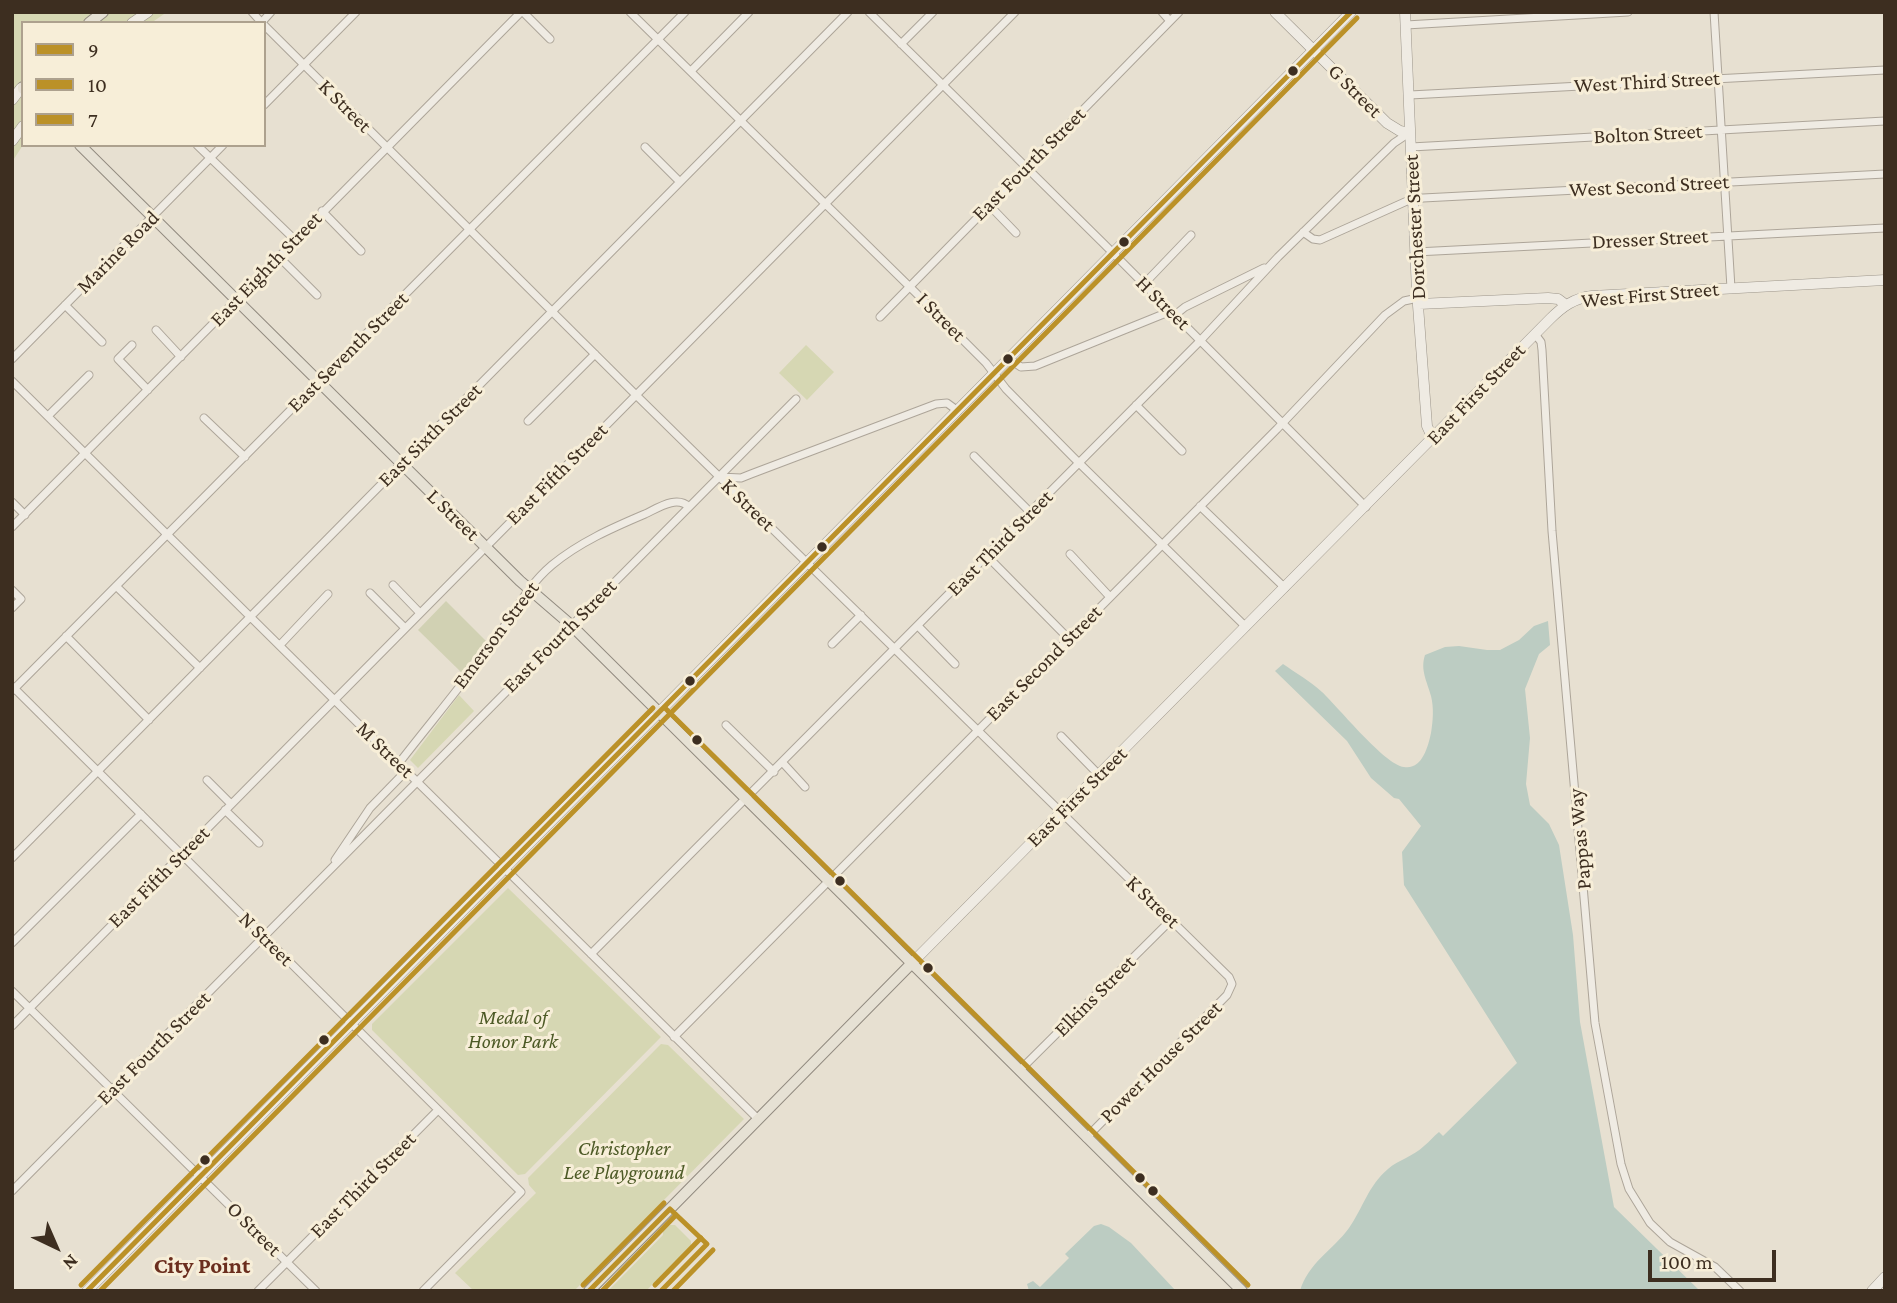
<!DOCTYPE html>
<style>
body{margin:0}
#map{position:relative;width:1897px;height:1303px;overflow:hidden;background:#e7e0d1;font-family:"Crimson Pro",serif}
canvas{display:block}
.frame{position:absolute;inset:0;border:14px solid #3d2e20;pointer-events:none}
.legend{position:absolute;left:21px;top:21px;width:245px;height:126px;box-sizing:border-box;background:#f7eed8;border:2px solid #ada18e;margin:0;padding:9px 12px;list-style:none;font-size:21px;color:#3d2e20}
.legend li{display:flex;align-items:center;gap:14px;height:35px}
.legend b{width:35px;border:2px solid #ada18e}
.north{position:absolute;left:21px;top:1212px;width:70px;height:70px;-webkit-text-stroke:5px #f7eed8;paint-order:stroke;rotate:136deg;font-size:19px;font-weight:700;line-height:28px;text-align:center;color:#3d2e20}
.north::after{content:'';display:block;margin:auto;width:24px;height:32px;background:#3d2e20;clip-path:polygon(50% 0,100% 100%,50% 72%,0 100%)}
.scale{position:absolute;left:1648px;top:1250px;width:128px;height:32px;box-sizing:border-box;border:4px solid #3d2e20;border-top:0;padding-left:9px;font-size:21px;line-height:24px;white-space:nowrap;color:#3d2e20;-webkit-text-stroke:5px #f7eed8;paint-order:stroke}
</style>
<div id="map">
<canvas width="1897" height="1303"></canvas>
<div class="frame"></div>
<ul class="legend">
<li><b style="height:9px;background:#bb9128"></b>9</li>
<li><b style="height:9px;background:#bb9128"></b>10</li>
<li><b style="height:9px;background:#bb9128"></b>7</li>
</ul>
<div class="north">N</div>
<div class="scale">100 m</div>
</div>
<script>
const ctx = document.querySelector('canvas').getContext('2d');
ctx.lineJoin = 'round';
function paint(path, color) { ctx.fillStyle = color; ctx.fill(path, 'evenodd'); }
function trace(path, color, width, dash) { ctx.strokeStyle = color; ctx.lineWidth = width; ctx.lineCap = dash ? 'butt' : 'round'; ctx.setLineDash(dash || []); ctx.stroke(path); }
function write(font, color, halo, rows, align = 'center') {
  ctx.font = font + ' "Crimson Pro",serif'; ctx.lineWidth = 6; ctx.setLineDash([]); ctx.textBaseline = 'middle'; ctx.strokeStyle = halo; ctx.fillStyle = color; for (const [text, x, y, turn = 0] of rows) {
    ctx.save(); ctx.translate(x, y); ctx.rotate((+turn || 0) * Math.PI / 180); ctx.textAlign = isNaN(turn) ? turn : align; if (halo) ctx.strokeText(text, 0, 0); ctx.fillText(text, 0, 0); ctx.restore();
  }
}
paint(new Path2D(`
 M12 12H167L151 23H23V145L12 162Z
 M806 345 834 372 807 400 779 373Z
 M459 695 474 711 418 768 410 760Z
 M508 888 661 1037 525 1174 518 1175 372 1030V1024Z
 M661 1044 668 1045 744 1119 574 1291H474L455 1273 536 1193 529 1185 528 1178Z
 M670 1225H675L691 1241V1245L646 1291H608L663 1235V1231Z`), '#d6d7b3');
paint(new Path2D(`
 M446 601 486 641 462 673 418 630Z`), '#d1d1b3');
paint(new Path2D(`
 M1548 621 1550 645 1539 654 1525 689 1530 738 1526 784 1530 805 1549 824 1559 845 1573 935 1580 1022 1614 1207 1699 1290 1300 1291C1308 1263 1333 1250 1349 1228 1363 1208 1368 1186 1388 1169 1398 1160 1414 1156 1424 1146 1430 1141 1433 1137 1439 1132L1443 1136 1517 1063 1404 885 1402 852 1421 826 1399 799 1394 798 1371 778 1347 741 1275 671 1283 664C1296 673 1310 681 1322 692 1339 708 1385 765 1404 767 1422 770 1428 747 1431 733 1433 721 1434 708 1431 696 1427 681 1420 670 1425 655L1445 647 1459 646 1487 650H1500L1519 640 1534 626Z
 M1101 1224 1109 1227 1131 1243 1176 1291H1029L1027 1284 1033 1281 1040 1287 1069 1258 1065 1254 1094 1226Z`), '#bcccc2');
const street = new Path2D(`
 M252 12 262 23
 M523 12 550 39
 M630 12 915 292 986 363 1006 389 1073 457 1246 627
 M869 12 1104 244 1366 507
 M1162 12 1170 21
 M1714 12 1731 288
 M262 22 271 12
 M264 25 636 395 1229 977 1232 984 1227 995 1086 1138
 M1406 25 1628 12
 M901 44 933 12
 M691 71 749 12
 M1410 95 1885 70
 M264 105 356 12
 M197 145 294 239
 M645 147 680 182
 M1411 147 1885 121
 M989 205 1016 233
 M322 211 361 251
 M1303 232 1313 239 1320 240 1407 201 1423 198 1885 174
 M1416 252 1885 228
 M278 256 317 295
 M1144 284 1191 235
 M65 305 102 342
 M1175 315 1185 307 1264 268
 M880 317 1179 12
 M156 330 181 357
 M1535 334 1541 342 1542 350 1552 531 1595 1023 1621 1164 1629 1189 1650 1223 1670 1242 1715 1267 1740 1291
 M132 345 118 359 148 390
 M12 359 223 145
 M1009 359 1021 367 1035 366 1171 311
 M12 381 758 1119
 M1136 405 1182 451
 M48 416 89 375
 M204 418 245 457
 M528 421 595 354
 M974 456 1030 512
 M720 477 741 478 751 474 936 404 947 403 958 411
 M12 502 25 515
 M1200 506 1285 588
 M12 527 521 12
 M1070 554 1110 597
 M987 556 1069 639
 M393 585 420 613
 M116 586 200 668
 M12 590 21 599 12 608
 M370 593 405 628
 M918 626 955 664
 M66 636 149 720
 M832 644 861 615
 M280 645 328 594
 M12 686 521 1192 423 1291
 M12 691 685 12
 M726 725 774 772
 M1061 736 1099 775
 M399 763C430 723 464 683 494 641 513 615 527 586 552 565 580 542 612 528 645 514 658 508 677 495 689 507
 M783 763 805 787
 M207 780 231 804
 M225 810 259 843
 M12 858 848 12
 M335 860 370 808 406 771
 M12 943 141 814
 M591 954 1200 341 1278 257 1394 143 1409 133
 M12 991 316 1291
 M12 1026 1015 12
 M674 1037 1277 429 1385 315 1404 301 1418 298
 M1019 1071 1171 920
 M12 1191 796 399
 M258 1291 438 1110`);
const secondary = new Path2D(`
 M1275 12 1387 123 1400 131 1410 133
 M1405 12 1417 292 1427 426 1433 439
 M132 23 148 12
 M12 100 21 88
 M12 141 23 126
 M1419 304 1548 298 1558 299 1566 305
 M911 964 1550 319C1562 307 1574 298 1592 296L1885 280
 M87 1291 1351 12
 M1872 1291 1885 1277`);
const primary = new Path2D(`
 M89 23 103 12
 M23 87V89
 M80 145 520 581 571 625 1242 1291
 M589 1291 911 964`);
trace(street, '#ada599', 9);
trace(secondary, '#9c958a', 11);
trace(primary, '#928b80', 12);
trace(street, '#efebe3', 7);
trace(secondary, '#efebe3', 10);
trace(primary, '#e6e1d4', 10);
trace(new Path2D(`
 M87 1291 1351 12
 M589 1291 670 1209 707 1244 661 1291`), '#bb9128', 5);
trace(new Path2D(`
 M100 1291 1357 18
 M602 1291 676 1215
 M673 1291 713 1250`), '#bb9128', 5);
trace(new Path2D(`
 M665 708 1248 1285
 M81 1285 653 708
 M583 1285 664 1203
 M655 1285 701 1238`), '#bb9128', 5);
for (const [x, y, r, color] of [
 [1293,71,6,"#3d2e20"],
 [1124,242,6,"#3d2e20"],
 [1008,359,6,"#3d2e20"],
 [822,547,6,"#3d2e20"],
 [690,681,6,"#3d2e20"],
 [697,740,6,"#3d2e20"],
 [840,881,6,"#3d2e20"],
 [928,968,6,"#3d2e20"],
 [324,1040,6,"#3d2e20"],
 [205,1160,6,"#3d2e20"],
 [1140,1178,6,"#3d2e20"],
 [1153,1191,6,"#3d2e20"]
]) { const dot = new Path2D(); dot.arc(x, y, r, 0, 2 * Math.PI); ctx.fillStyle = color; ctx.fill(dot); trace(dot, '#f7eed8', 2.5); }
write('21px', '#3d2e20', '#f7eed8', [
 ["West Third Street",1647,82,-3],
 ["G Street",1355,91,45],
 ["K Street",345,106,45],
 ["Bolton Street",1648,134,-3],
 ["East Fourth Street",1029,164,-45],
 ["West Second Street",1649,186,-3],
 ["Dorchester Street",1415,227,-93],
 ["Dresser Street",1650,239,-3],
 ["Marine Road",118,252,-45],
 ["East Eighth Street",266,269,-46],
 ["West First Street",1650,295,-5],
 ["H Street",1163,303,45],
 ["I Street",941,317,45],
 ["East Seventh Street",348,352,-45],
 ["East First Street",1476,394,-46],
 ["East Sixth Street",430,435,-45],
 ["East Fifth Street",557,474,-45],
 ["K Street",748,505,44],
 ["L Street",453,515,44],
 ["East Third Street",1000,543,-45],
 ["Emerson Street",496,635,-53],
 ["East Fourth Street",560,636,-45],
 ["East Second Street",1044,663,-45],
 ["M Street",385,750,44],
 ["East First Street",1077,797,-45],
 ["Pappas Way",1580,839,-95],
 ["East Fifth Street",159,877,-45],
 ["K Street",1153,902,44],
 ["N Street",266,939,45],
 ["Elkins Street",1095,996,-45],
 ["East Fourth Street",154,1048,-45],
 ["Power House Street",1161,1062,-45],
 ["East Third Street",363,1185,-45],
 ["O Street",254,1229,45]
]);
write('italic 21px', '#4d5a26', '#f7eed8', [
 ["Medal of",513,1018],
 ["Honor Park",513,1042],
 ["Christopher",624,1149],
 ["Lee Playground",624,1173]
]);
write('bold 23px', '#6b2e1e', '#f7eed8', [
 ["City Point",202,1266]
]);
</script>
